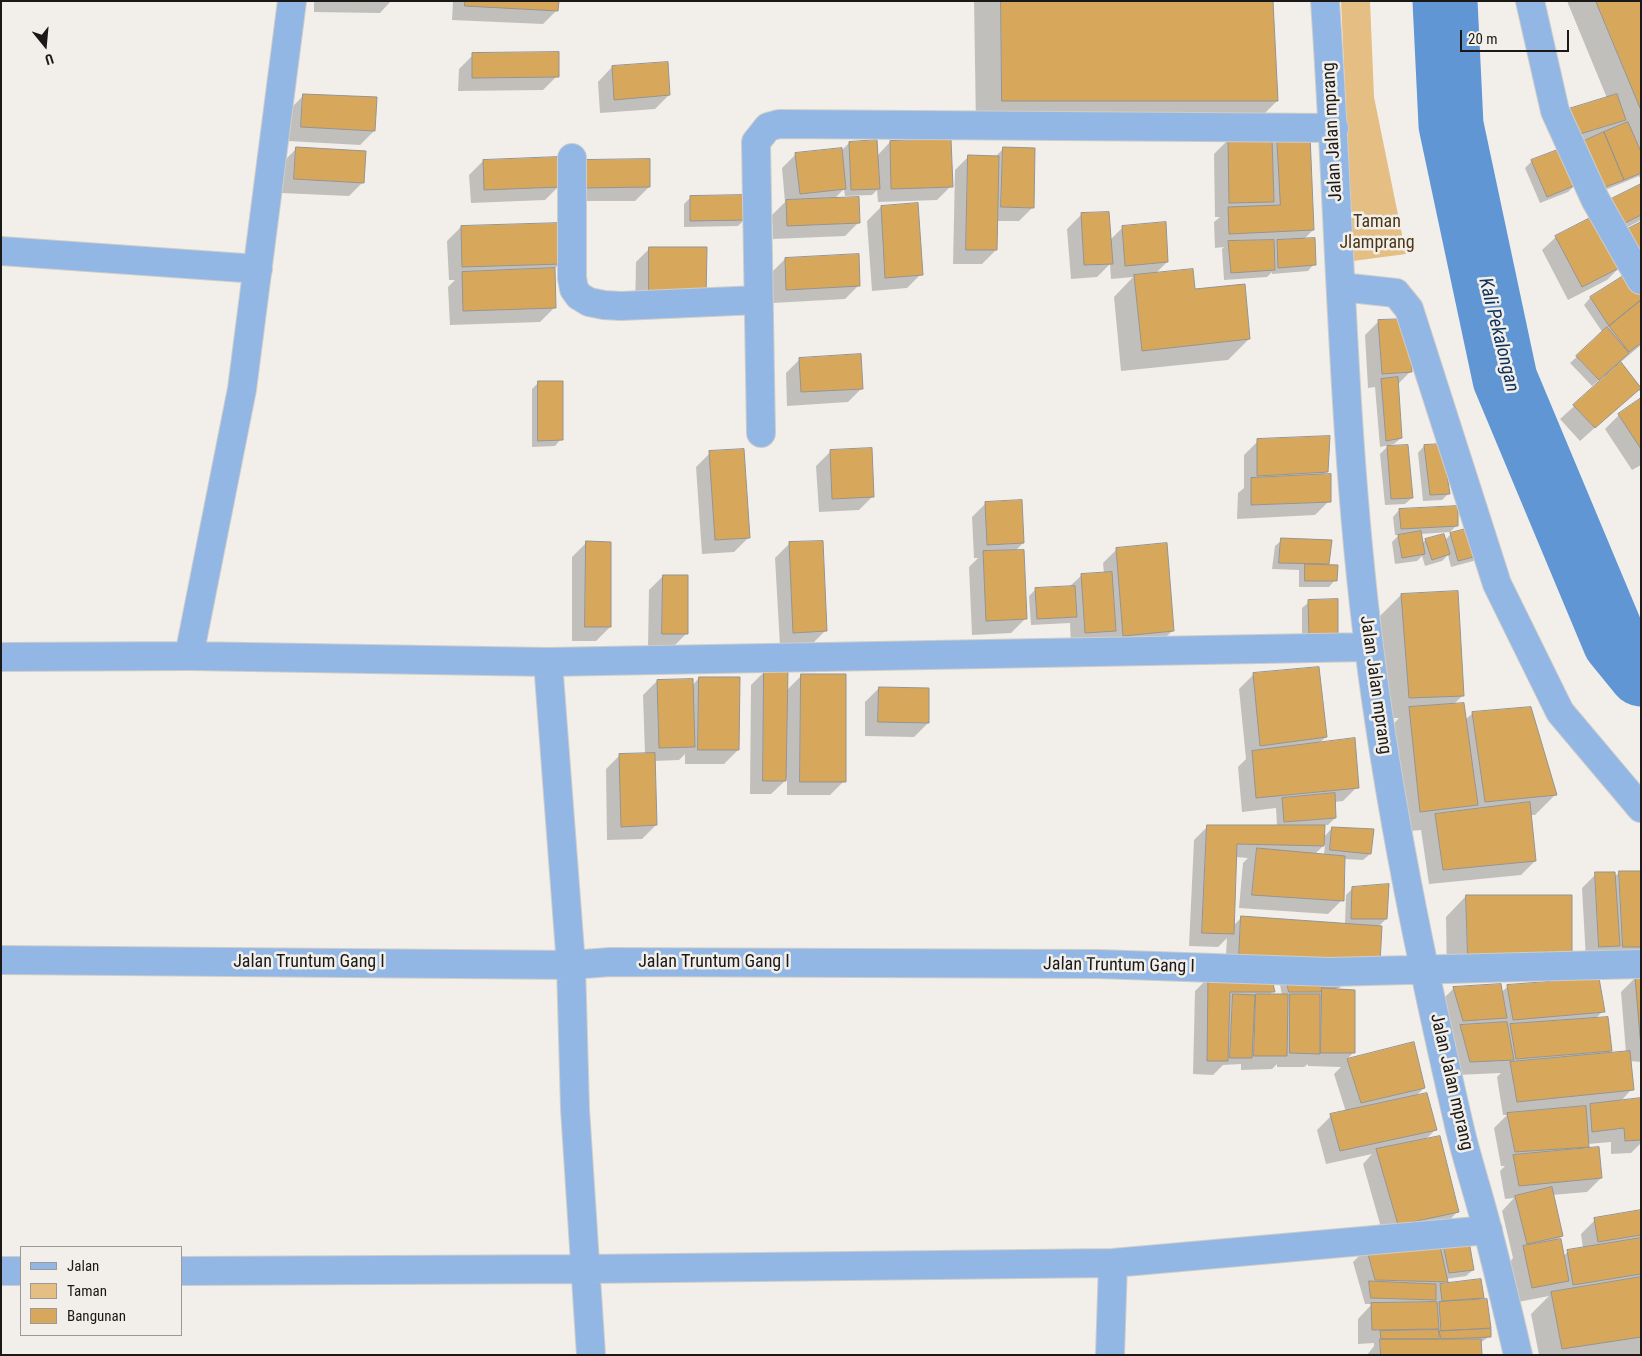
<!DOCTYPE html>
<style>
body{margin:0}
#map{position:relative;width:1642px;height:1356px;overflow:hidden;background:#f2efeb;font-family:"Roboto Condensed",sans-serif}
canvas{display:block}
.frame{position:absolute;inset:0;border:2px solid #1a1917;pointer-events:none}
.legend{position:absolute;left:20px;top:1246px;width:162px;height:90px;box-sizing:border-box;background:#f2efeb;border:1px solid #9c9996;margin:0;padding:6px 9px;list-style:none;font-size:15px;color:#1a1917}
.legend li{display:flex;align-items:center;gap:10px;height:25px}
.legend b{width:25px;border:1px solid #9c9996}
.north{position:absolute;left:20px;top:20px;width:50px;height:50px;-webkit-text-stroke:4px #f2efeb;paint-order:stroke;rotate:163deg;font-size:14px;font-weight:700;line-height:20px;text-align:center;color:#1a1917}
.north::after{content:'';display:block;margin:auto;width:18px;height:22px;background:#1a1917;clip-path:polygon(50% 0,100% 100%,50% 72%,0 100%)}
.scale{position:absolute;left:1460px;top:30px;width:109px;height:22px;box-sizing:border-box;border:2px solid #1a1917;border-top:0;padding-left:6px;font-size:15px;line-height:18px;white-space:nowrap;color:#1a1917;-webkit-text-stroke:4px #f2efeb;paint-order:stroke}
</style>
<div id="map">
<canvas width="1642" height="1356"></canvas>
<div class="frame"></div>
<ul class="legend">
<li><b style="height:6px;background:#92b7e4"></b>Jalan</li>
<li><b style="height:14px;background:#e4be82"></b>Taman</li>
<li><b style="height:14px;background:#d7a85c"></b>Bangunan</li>
</ul>
<div class="north">U</div>
<div class="scale">20 m</div>
</div>
<script>
const ctx = document.querySelector('canvas').getContext('2d');
ctx.lineJoin = 'round';
function paint(path, color) { ctx.fillStyle = color; ctx.fill(path, 'evenodd'); }
function trace(path, color, width, dash) { ctx.strokeStyle = color; ctx.lineWidth = width; ctx.lineCap = dash ? 'butt' : 'round'; ctx.setLineDash(dash || []); ctx.stroke(path); }
function write(font, color, halo, rows, align = 'center') {
  ctx.font = font + ' "Roboto Condensed",sans-serif'; ctx.lineWidth = 5; ctx.setLineDash([]); ctx.textBaseline = 'middle'; ctx.strokeStyle = halo; ctx.fillStyle = color; for (const [text, x, y, turn = 0] of rows) {
    ctx.save(); ctx.translate(x, y); ctx.rotate((+turn || 0) * Math.PI / 180); ctx.textAlign = isNaN(turn) ? turn : align; if (halo) ctx.strokeText(text, 0, 0); ctx.fillText(text, 0, 0); ctx.restore();
  }
}
paint(new Path2D(`
 M1341 1H1370L1374 97 1406 254 1353 261Z`), '#e4be82');
paint(new Path2D(`
 M314 1H391L380 13 314 12Z
 M453 1H558L557 10 543 24 452 20Z
 M974 1H1271L1277 101 1250 128 976 127Z
 M1567 1H1641V180L1639 176 1593 195 1575 185 1568 192 1540 203 1525 168 1532 161 1557 152 1549 126 1607 98Z
 M473 55 557 76 543 90 458 91 459 69Z
 M612 67 669 95 655 109 600 113 598 82Z
 M304 95 374 131 360 145 288 141 290 109Z
 M1278 136 1313 230 1303 240 1314 264 1308 271 1272 274V272L1267 277 1224 280 1222 249 1224 247 1215 248 1214 222 1220 217H1215L1214 154 1228 140 1271 143Z
 M890 142 951 186 937 200 878 202 877 190 872 195 845 196 844 189 834 199 859 222 845 236 773 239 772 215 785 202 782 168 796 154 841 151 849 143 877 156Z
 M1004 148 1033 207 1019 221H996V250L982 264H953L955 170 969 156 995 157Z
 M296 149 363 182 349 196 281 193 282 163Z
 M483 161 559 186 545 200 471 203 469 175Z
 M569 175 649 187 635 201H569Z
 M1641 185V220L1607 238 1621 266 1607 280 1568 300 1542 250 1556 237 1592 218Z
 M691 197 744 220 738 226 684 227V204Z
 M881 207 921 274 907 288 872 291 867 221Z
 M1081 215 1110 240 1123 227 1167 262 1155 274 1194 291 1249 339 1228 360 1121 371 1114 297 1133 277 1111 279 1110 264 1097 277 1071 279 1067 229Z
 M461 227 561 263 553 270 554 308 540 322 450 325 448 287 455 280H449L447 241Z
 M650 248 691 312H635L636 262Z
 M785 259 859 285 845 299 772 303 771 273Z
 M1641 267V345L1592 386 1570 363 1603 333 1584 305 1590 298Z
 M1379 321 1411 371 1397 385 1401 438 1394 444 1380 447 1375 387 1368 388 1365 335Z
 M800 359 862 388 848 402 787 406 786 373Z
 M1621 364 1641 387V393L1638 389 1580 441 1560 419Z
 M539 382 561 439 555 446 532 447V389Z
 M1641 400V465L1632 470 1605 429 1619 415Z
 M1258 441 1327 471 1323 476 1329 501 1315 515 1237 519 1238 493 1244 488V455Z
 M1388 446 1412 498 1405 504 1385 505 1380 454Z
 M1424 446 1449 493 1442 500 1423 501 1418 453Z
 M830 452 873 496 859 510 819 512 816 466Z
 M710 453 748 538 734 552 702 554 696 467Z
 M986 503 1023 543 1014 552 1025 619 1011 633 972 635 969 567 978 558H974L972 517Z
 M1399 510 1457 525 1450 532 1421 534 1422 543 1426 540H1445L1451 534 1477 560 1451 567 1448 555 1442 561 1425 566 1422 556 1417 561 1395 564 1392 542 1399 535H1395L1393 517Z
 M1282 540 1330 541 1327 566 1335 580 1329 587H1299V570L1272 569 1275 546Z
 M586 543 610 627 596 641H572V557Z
 M789 544 826 630 812 644 780 646 775 558Z
 M1117 549 1172 631 1158 645 1109 649 1108 637 1101 644 1071 647 1070 623 1031 625 1029 596 1036 589 1069 587 1082 575 1104 574 1103 563Z
 M663 576 687 633 673 647H648L649 590Z
 M1401 595 1463 695 1453 705 1465 720 1473 713 1556 794 1535 815H1530L1535 861 1521 875 1429 884 1421 830 1399 832 1389 729 1399 718H1388L1380 616Z
 M1309 602 1330 640 1302 641V608Z
 M765 671 786 691 802 675 844 781 830 795H787V779L771 794H750L751 685Z
 M1253 675 1326 737 1318 744 1357 787 1343 801 1334 802 1335 818 1328 825H1324V837L1332 828 1370 854 1363 860 1344 859 1342 900 1328 914 1239 908 1243 863 1248 858 1235 857 1233 926 1241 918 1345 925 1346 895 1353 888 1386 919 1378 927 1225 971 1227 938 1218 947 1189 946 1194 840 1208 826H1277L1276 808 1242 812 1238 767 1246 759 1239 689ZM1325 844 1324 855 1315 854Z
 M699 678 738 750 724 764H685V754L679 760 654 761 656 825 642 839 607 840 606 769 620 755 645 754 643 695 657 681 692 686Z
 M879 688 928 723 914 737 865 736V702Z
 M1620 872H1641V954L1586 960 1582 888 1596 874 1614 877Z
 M1466 896 1571 958 1447 979 1446 917Z
 M1209 977 1274 991 1269 995H1282L1280 985 1286 978 1339 986 1335 990 1353 1053 1346 1060 1413 1043 1424 1088 1415 1097 1435 1130 1425 1140 1457 1212 1444 1226 1384 1238 1363 1164 1372 1154 1326 1164 1317 1130 1331 1116 1346 1112 1334 1074 1341 1067 1308 1066V1064L1304 1067H1277V1064L1272 1069 1241 1070V1064L1223 1065 1213 1075 1193 1074 1195 991Z
 M1635 978H1641V1062L1630 1061 1632 1089 1620 1102 1641 1099V1143L1631 1153 1611 1154V1142L1588 1144 1584 1150 1601 1178 1587 1192 1552 1195 1562 1236 1556 1241 1563 1256 1568 1252 1583 1249 1581 1234 1595 1220 1641 1211V1354L1539 1355 1531 1314 1549 1296 1518 1302 1510 1262 1513 1258 1502 1211 1514 1198 1505 1199 1500 1171 1505 1166H1501L1494 1128 1507 1115H1503L1497 1077 1501 1073 1457 1075 1447 1040 1453 1034H1449L1440 1002 1454 988 1501 993 1508 986 1603 1011 1595 1019 1611 1050 1607 1054 1626 1053 1621 992Z
 M1443 1240 1473 1270 1466 1276 1446 1279 1443 1285 1482 1297 1479 1300 1490 1328 1487 1331 1490 1336 1480 1343 1481 1355H1367L1374 1346V1343L1358 1344V1319L1372 1304H1365L1353 1262 1367 1248Z`), '#0003');
trace(new Path2D(`
 M1445 1 1451 125 1505 379 1615 642 1641 674`), '#6196d5', 65);
const building = new Path2D(`
 M465 1H559L558 11 465 6Z
 M1001 1H1273L1278 101H1002Z
 M1596 1H1641V110Z
 M559 52V77L472 78V53Z
 M668 62 670 95 614 100 612 66Z
 M303 94 377 97 375 131 301 127Z
 M1617 94 1626 120 1570 137 1562 111Z
 M1628 122 1641 152V173L1624 180 1604 132Z
 M1604 132 1624 180 1600 189 1580 143Z
 M1277 135H1310L1314 230 1229 234 1228 207 1280 205Z
 M1272 138 1274 202 1229 203 1228 139Z
 M951 139 953 187 891 189 890 141Z
 M877 140 880 189 851 190 849 142Z
 M296 147 366 151 364 183 294 179Z
 M1003 147 1035 148 1034 208 1001 207Z
 M842 148 846 189 800 194 795 153Z
 M1560 149 1576 185 1547 197 1531 160Z
 M968 155 999 156 997 250H966Z
 M559 157 560 187 484 190 483 160Z
 M650 159V187L583 188V160Z
 M1641 184V215L1619 226 1605 202Z
 M745 195 746 220 690 221V196Z
 M859 197 860 223 787 226 786 200Z
 M918 203 923 275 885 278 881 206Z
 M1109 212 1113 264 1084 265 1081 213Z
 M1596 215 1623 266 1582 287 1555 236Z
 M1166 222 1168 262 1125 266 1122 226Z
 M1641 222V256L1624 231Z
 M561 223 562 264 462 267 461 226Z
 M1315 238 1316 265 1278 268 1277 240Z
 M1274 240 1275 270 1231 273 1228 241Z
 M649 247H707L706 298H649Z
 M859 254 860 286 786 290 785 258Z
 M555 268 556 308 463 311 462 272Z
 M1193 269 1195 289 1245 284 1250 339 1142 351 1134 275Z
 M1628 273 1641 293V300L1609 326 1590 297Z
 M1641 300V343L1629 352 1609 326Z
 M1409 319 1412 372 1382 374 1378 320Z
 M1607 327 1629 353 1599 380 1576 356Z
 M861 354 863 389 801 392 799 358Z
 M1621 362 1641 388 1595 428 1573 405Z
 M1398 377 1402 438 1386 441 1381 379Z
 M538 381H563V440L538 441Z
 M1641 398V449L1618 414Z
 M1330 436 1328 472 1257 476V439Z
 M1442 444 1450 494 1430 495 1424 445Z
 M1408 445 1413 498 1391 499 1387 446Z
 M872 448 874 497 832 499 830 450Z
 M744 449 750 538 715 540 709 451Z
 M1331 474V502L1251 505V478Z
 M1022 500 1024 543 987 545 985 502Z
 M1458 506V526L1401 529 1399 509Z
 M1478 526 1485 554 1458 561 1450 533Z
 M1421 531 1425 554 1402 558 1398 535Z
 M1444 534 1450 554 1432 560 1425 539Z
 M1281 538 1332 540 1329 564 1279 563Z
 M586 541 611 542V627H585Z
 M823 541 827 631 793 633 789 542Z
 M1167 543 1174 631 1123 636 1116 548Z
 M1024 550 1027 619 986 621 983 551Z
 M1305 564 1338 565 1337 581H1305Z
 M1112 572 1116 631 1085 633 1081 574Z
 M663 575H688V634H662Z
 M1075 586 1077 617 1037 619 1035 588Z
 M1458 591 1464 696 1409 698 1401 594Z
 M1338 599V634L1309 635 1308 600Z
 M1319 667 1327 737 1260 746 1253 673Z
 M764 670H788L786 781H763Z
 M801 674H846V782H800Z
 M699 677H740L739 750H698Z
 M693 679 695 747 659 748 657 680Z
 M879 687 929 688V723L878 722Z
 M1464 703 1478 805 1420 812 1409 707Z
 M1531 707 1557 795 1485 802 1472 712Z
 M1355 738 1359 788 1256 798 1252 751Z
 M655 753 657 825 621 827 619 754Z
 M1335 793 1336 818 1284 822 1282 798Z
 M1530 802 1536 861 1443 870 1435 814Z
 M1207 825H1325L1324 846 1237 844 1234 934 1202 933Z
 M1332 827 1374 829 1371 854 1330 850Z
 M1257 848 1345 856 1344 901 1252 895Z
 M1619 871H1641V947H1623Z
 M1595 872H1615L1620 946 1599 947Z
 M1389 884 1387 919H1351L1352 887Z
 M1466 895H1572V959L1468 958Z
 M1241 916 1382 926 1380 963 1239 957Z
 M1271 975 1275 992H1230L1228 1061H1207L1208 976Z
 M1641 976V1048L1635 977Z
 M1286 977 1339 979 1340 987H1322L1321 992H1289Z
 M1599 978 1605 1012 1513 1020 1507 985Z
 M1501 984 1507 1018 1463 1021 1453 987Z
 M1322 988 1355 990V1053H1321Z
 M1233 994 1255 995 1252 1058H1230Z
 M1256 994H1288L1287 1056H1254Z
 M1290 994H1320V1054L1290 1053Z
 M1608 1017 1612 1051 1516 1059 1510 1024Z
 M1507 1022 1514 1060 1470 1062 1460 1025Z
 M1414 1042 1425 1088 1361 1103 1347 1059Z
 M1630 1051 1634 1090 1517 1102 1510 1062Z
 M1427 1093 1437 1130 1340 1151 1330 1114Z
 M1641 1098V1140L1625 1141 1624 1128 1592 1132 1590 1104Z
 M1586 1106 1589 1147 1515 1152 1507 1113Z
 M1440 1136 1459 1212 1398 1225 1376 1149Z
 M1599 1147 1602 1178 1519 1186 1513 1155Z
 M1552 1187 1563 1236 1527 1244 1515 1196Z
 M1641 1210V1235L1598 1242 1594 1218Z
 M1468 1235 1474 1270 1449 1273 1442 1239Z
 M1641 1238V1274L1573 1285 1567 1250Z
 M1561 1239 1569 1281 1532 1288 1523 1246Z
 M1440 1246 1448 1282 1375 1280 1366 1247Z
 M1641 1277V1337L1562 1349 1551 1292Z
 M1481 1279 1484 1298 1442 1301 1440 1284Z
 M1369 1281 1436 1284V1300L1371 1298Z
 M1487 1299 1491 1328 1441 1331 1439 1302Z
 M1437 1302 1439 1329 1372 1330 1371 1303Z
 M1491 1329V1337L1441 1339 1439 1331Z
 M1439 1330V1339H1381L1380 1331Z
 M1380 1339H1481L1482 1355H1381Z`);
paint(building, '#d7a85c');
trace(building, '#96938f', 1);
const minor = new Path2D(`
 M1325 1C1340 217 1342 433 1369 647 1389 807 1422 965 1458 1121 1466 1157 1478 1192 1487 1228 1498 1270 1508 1312 1518 1355
 M1530 1 1555 111 1595 199 1641 280
 M572 158V278L574 289 579 296 589 302 604 305 621 306 758 300
 M1 251 258 269
 M1341 287 1396 293 1409 309 1497 584 1560 712 1641 808
 M761 433 756 142 768 127 779 124 1334 128
 M189 656 242 389 292 1
 M1 657 189 656 548 662 1369 647
 M548 662 571 965 575 1109 591 1355
 M1 960 571 965 610 962 1098 964 1330 972 1641 964
 M1 1271H21
 M181 1271 585 1269 1113 1263 1488 1230
 M1110 1355 1113 1263`);
trace(minor, '#cfcdc9', 30);
trace(minor, '#92b7e4', 28);
write('18px', '#1a1917', '#f2efeb', [
 ["Jalan Jalan mprang",1333,132,-93],
 ["Jalan Jalan mprang",1375,685,82],
 ["Jalan Truntum Gang I",309,962],
 ["Jalan Truntum Gang I",714,962],
 ["Jalan Truntum Gang I",1119,966,1],
 ["Jalan Jalan mprang",1451,1082,77]
]);
write('18px', '#4b3716', '#f2efeb', [
 ["Taman",1377,222],
 ["Jlamprang",1377,243]
]);
write('italic 19px', '#0b3059', '#f2efeb', [
 ["Kali Pekalongan",1498,335,76]
]);
</script>
